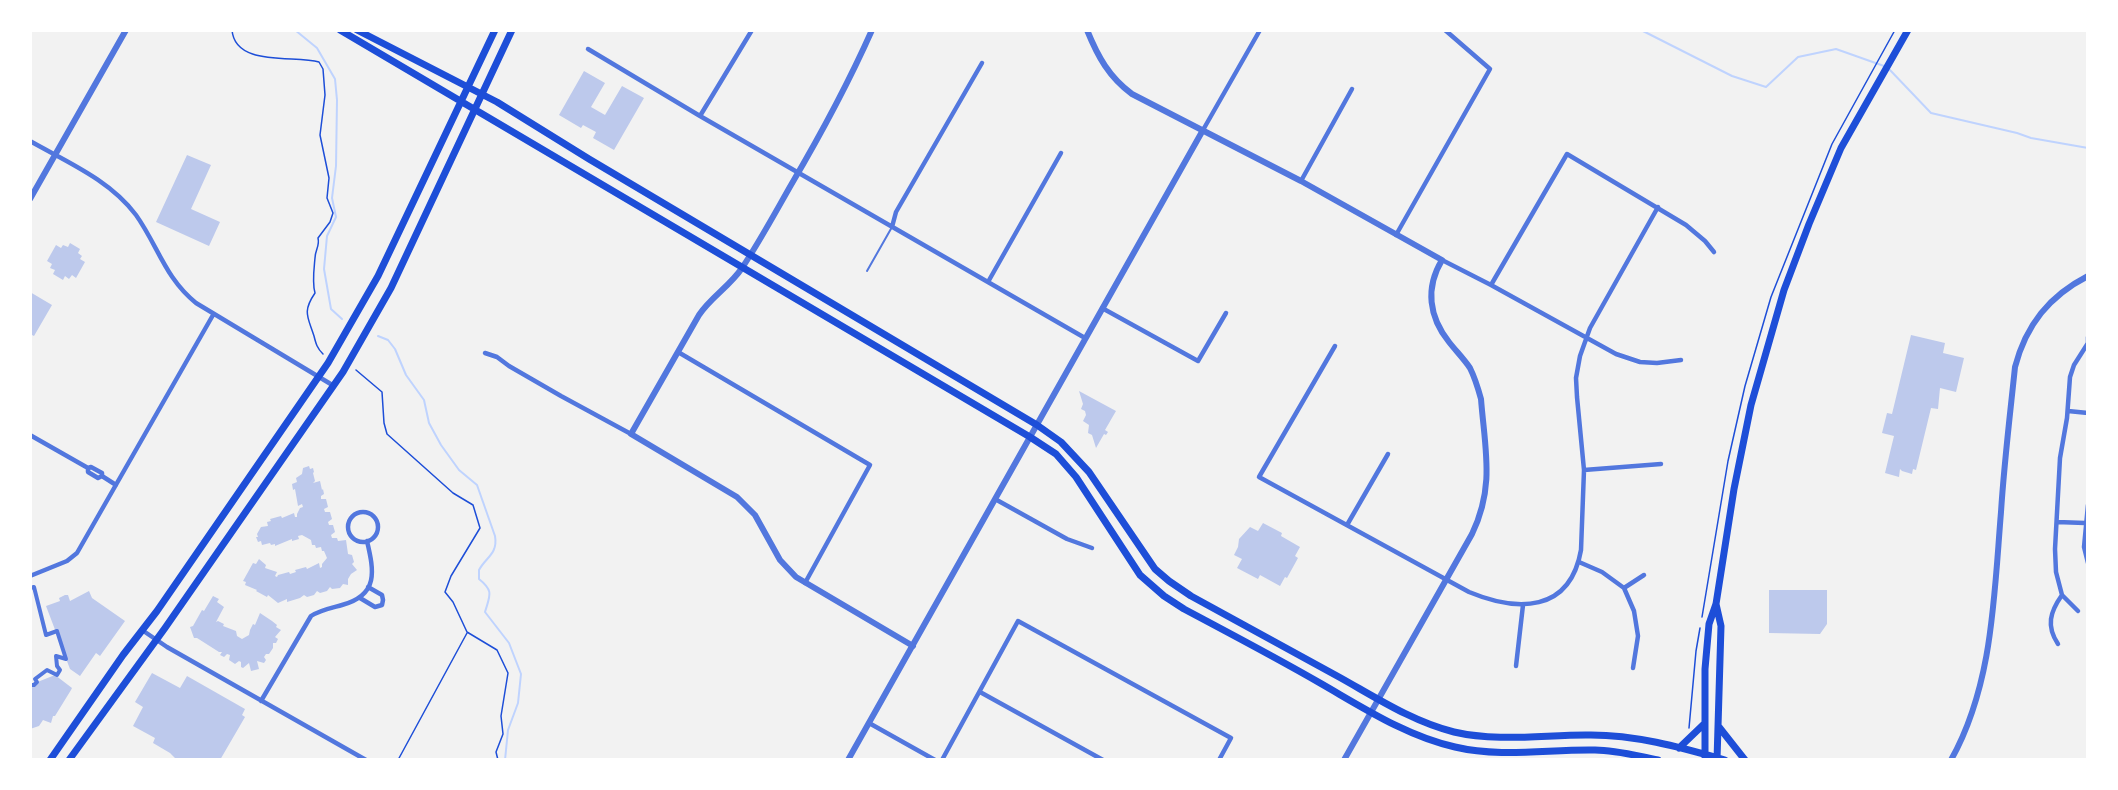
<!DOCTYPE html>
<style>
body{margin:0}
#map{position:relative;width:2118px;height:790px;overflow:hidden;background:#f2f2f2;font-family:Manrope,sans-serif}
canvas{display:block}
.frame{position:absolute;inset:0;border:32px solid #fff;pointer-events:none}
</style>
<div id="map">
<canvas width="2118" height="790"></canvas>
<div class="frame"></div>
</div>
<script>
const ctx = document.querySelector('canvas').getContext('2d');
ctx.lineJoin = 'round';
function trace(path, color, width, dash) { ctx.strokeStyle = color; ctx.lineWidth = width; ctx.lineCap = dash ? 'butt' : 'round'; ctx.setLineDash(dash || []); ctx.stroke(path); }
function paint(path, color) { ctx.fillStyle = color; ctx.fill(path, 'evenodd'); }
trace(new Path2D(`
 M295 30 317 48 335 79 337 100 336 166 332 198 336 217 327 236 324 269 331 309 342 319
 M1641 30 1732 76 1766 87 1798 57 1836 49 1884 66
 M1889 69 1931 113 2017 133 2031 138 2088 148
 M378 336 388 340 395 349 406 375 424 400 429 423 441 445 459 470 477 485 495 536C498 554 486 557 479 570V579C494 591 490 595 485 612L509 643 521 674 518 703 508 730 505 760`), '#bfd3fe', 2);
paint(new Path2D(`
 M584 71 605 83 591 107 605 115 622 86 644 98 614 150 593 138 596 132 583 125 581 128 559 115Z
 M187 155 211 165 191 209 220 222 209 246 156 222Z
 M70 243 80 249 78 253 82 256 80 259 85 262 76 278 72 275 69 279 65 276 63 280 53 274 55 270 50 268 52 264 47 261 56 245 61 248 63 245 68 247Z
 M30 292 52 305 34 336 30 334Z
 M1911 335 1945 343 1943 353 1964 358 1956 392 1940 388 1938 409 1931 408 1916 470 1913 469 1912 474 1902 471 1900 469 1899 477 1885 473 1894 436 1882 433 1887 413 1892 414Z
 M1079 391 1116 411 1105 430 1108 432 1106 435 1104 434 1096 448 1092 435 1088 433 1089 425 1083 421 1086 415 1085 411 1081 409 1083 404Z
 M309 466 310 469 313 468 314 472 313 473 315 481 313 483 320 481 322 490 323 489 324 494 321 496V499H326L328 507 324 509 325 512H330L332 519 328 522 329 525H333L335 532 331 535 332 538H337L338 541 346 540 348 554 352 555 354 562 352 564 357 570 351 574 348 579V585L343 584 340 588 332 589 330 587 327 591 320 593 317 591 314 595 307 597 304 595 300 598 287 602V599L278 603 268 595 267 597 256 591 257 590 245 585 246 582 243 581 253 563 256 564 259 559 266 565 265 568 277 572 275 576 277 577 278 575 289 572 290 574 296 572 295 570 306 567 307 569 319 563 320 568 322 567V564L327 558 324 551H322L321 547 316 548 315 545H312L311 540 302 535 298 536 299 539 292 541V539L275 546V544L271 545 270 543 262 545 261 541 258 542 256 537H258L257 534 261 527 268 526 267 522 271 521 270 519 281 516 282 518 294 513 295 517H297V514L300 508 303 507 302 504 298 506 295 489 293 490 292 484 297 482 296 478 302 474 303 468Z
 M1263 523 1282 533 1281 536 1300 547 1295 556 1298 558 1287 578 1285 577 1280 586 1260 575 1258 579 1237 568 1242 559 1234 555 1238 547 1239 539 1250 527 1258 531Z
 M1769 590H1827V624L1820 634 1769 633Z
 M89 591 92 598 125 621 100 656 96 653 80 676 70 669 46 606 60 601 59 598 65 595H68L70 601Z
 M213 596 219 599 217 602 224 607 216 622 218 621 224 624 223 626 236 631 237 636 242 639 249 635 250 630 253 624 255 625 260 613 272 621 277 625 276 627 281 630 275 637 278 639 276 643H273V648L269 654H266L264 657 266 660 264 663 257 661 259 669 251 671 249 663 243 668 241 667V662L239 661 235 664 229 660 230 655 227 654 224 657 220 655 222 652H219L197 638H194L190 627 193 626 202 610 204 611Z
 M152 673 180 688 187 676 245 709 242 715 245 717 220 760 176 759 170 753 153 743 155 738 133 726 143 707 135 702Z
 M55 675 72 688 71 690 55 716H53L51 723 43 720 39 726 30 729V685Z`), '#bdc9ec');
trace(new Path2D(`
 M232 30C235 67 294 55 319 62L323 69 325 95 320 135 329 178 327 198 333 213 330 222 318 238C320 246 315 250 315 258 314 269 312 283 315 293 302 312 308 317 314 336 316 344 317 348 323 354
 M356 370 382 392 384 423 387 434 453 493 473 505 480 528 451 576 445 592 453 602 467 632 497 650 508 673 501 716 503 734 496 752 498 760
 M1702 617 1728 461 1745 386 1771 297 1832 144 1895 30
 M1689 728 1696 651 1700 628
 M398 760 467 633`), '#1d4ed8', 1.5);
trace(new Path2D(`
 M867 271 892 227`), '#5277de', 2);
trace(new Path2D(`
 M30 588 34 587 46 635 57 631 66 659 56 656 57 666 60 670 57 675 47 670 35 679 37 682 34 685H30`), '#5277de', 4);
trace(new Path2D(`
 M588 49 700 116 1085 338
 M700 116 752 30
 M1203 130 1260 30
 M30 141C67 162 110 180 136 215 158 246 165 278 196 303L334 386
 M1301 181 1352 89
 M892 227 896 212 982 63
 M1396 235 1490 69 1445 30
 M1442 260 1491 285 1616 354 1640 362 1657 363 1681 360
 M988 282 1061 153
 M1491 285 1567 154 1686 225 1705 241 1714 252
 M1102 308 1198 361 1226 313
 M1335 346 1259 477 1469 592C1517 612 1570 613 1581 550L1584 470 1577 397 1576 378 1580 356 1590 328 1658 207
 M678 352 870 465 805 583
 M485 353 497 357 509 366 561 396 631 434
 M2068 411 2088 413
 M30 435 88 468 91 467 102 473V476
 M88 468V472L98 478 102 476 116 485
 M1584 470 1661 464
 M995 499 1067 539 1092 548
 M2088 505 2084 547 2088 563
 M348 527a15 15 0 1 1 30 0a15 15 0 1 1-30 0Z
 M2057 522 2085 523
 M1347 525 1388 454
 M1579 562 1602 572 1624 588 1634 611 1638 636 1633 668
 M30 576 67 561 77 553 213 315
 M1624 588 1644 575
 M360 598 375 607 382 605 383 600 382 595 368 587
 M2078 611 2062 595 2056 572 2055 549 2060 458 2067 418 2070 377 2074 365 2088 343V337
 M142 630 167 647 366 760
 M2058 644C2046 626 2050 612 2062 595
 M1516 666 1523 605
 M980 692 1103 760
 M261 701 311 616C320 610 331 608 342 605 379 595 374 571 367 541
 M869 723 935 760
 M942 760 1018 621 1231 738 1219 760`), '#5277de', 4.5);
trace(new Path2D(`
 M872 30C848 84 821 134 791 185 775 213 760 241 742 268 730 286 711 297 699 315L631 434 737 497 755 515 780 560 796 577 913 646
 M1087 30C1098 57 1109 77 1132 94L1301 181 1442 260C1425 288 1429 317 1449 342 1456 351 1464 359 1470 368 1475 378 1478 388 1481 399 1485 450 1495 486 1472 534L1344 760
 M30 199 126 30
 M848 760 1203 130
 M1951 760C1993 685 1994 596 2001 512 2004 464 2010 415 2015 367 2026 325 2049 296 2088 276`), '#5277de', 6);
trace(new Path2D(`
 M340 30 1030 437 1056 454 1076 477 1140 575 1164 596 1184 609C1229 633 1275 657 1320 683 1362 707 1406 736 1455 747 1501 758 1549 749 1595 750 1616 750 1637 756 1658 760
 M357 30 497 102 589 159 1037 425 1061 442 1089 472 1155 569 1169 581 1191 596C1240 623 1290 650 1339 677 1375 697 1413 722 1454 732 1497 742 1542 735 1586 735 1633 734 1680 747 1725 760
 M1716 604 1721 626 1717 760
 M1719 727 1745 760
 M1679 748 1704 724
 M50 760 123 655 157 611 328 363 378 276 495 30
 M69 760 165 628 343 372 391 288 512 30
 M1705 760V669L1709 624 1716 604 1734 489 1751 405 1784 290 1809 224 1841 148 1908 30`), '#1d4ed8', 7);
</script>
